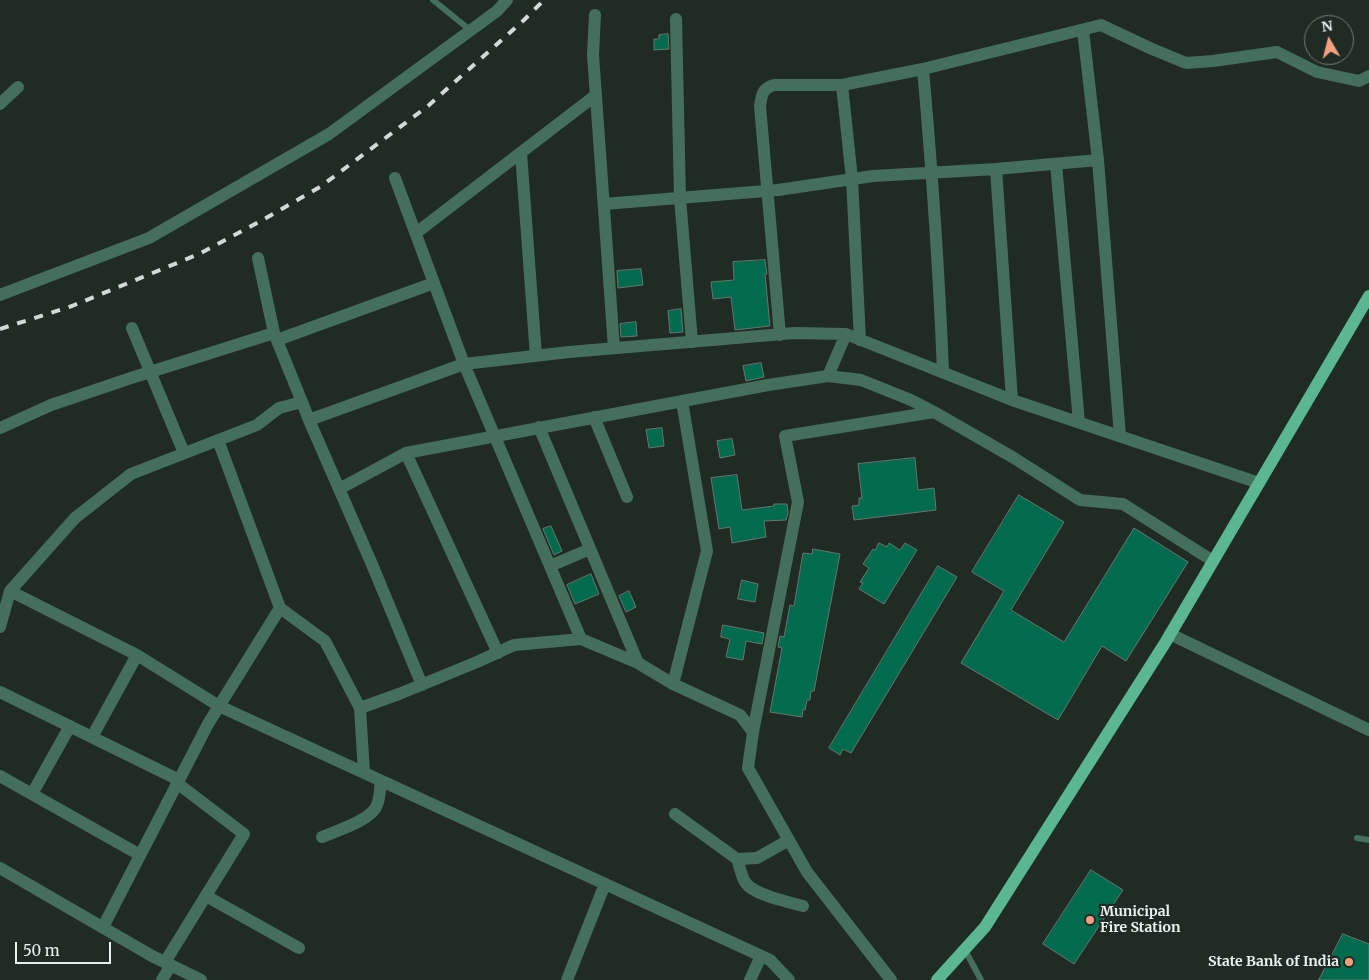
<!DOCTYPE html>
<style>
body{margin:0}
#map{position:relative;width:1369px;height:980px;overflow:hidden;background:#212b26;font-family:Merriweather,serif}
canvas{display:block}
.north{position:absolute;left:1304px;top:15px;width:50px;height:50px;box-sizing:border-box;background:#212b26;border:1px solid #717a76;border-radius:50%;rotate:352deg;font-size:14px;font-weight:700;line-height:20px;text-align:center;color:#e9f0ed}
.north::after{content:'';display:block;margin:auto;width:18px;height:22px;background:#f3a082;clip-path:polygon(50% 0,100% 100%,50% 72%,0 100%)}
.scale{position:absolute;left:15px;top:942px;width:96px;height:22px;box-sizing:border-box;border:2px solid #e9f0ed;border-top:0;padding-left:6px;font-size:15px;line-height:18px;white-space:nowrap;color:#e9f0ed;-webkit-text-stroke:4px #212b26;paint-order:stroke}
</style>
<div id="map">
<canvas width="1369" height="980"></canvas>
<div class="north">N</div>
<div class="scale">50 m</div>
</div>
<script>
const ctx = document.querySelector('canvas').getContext('2d');
ctx.lineJoin = 'round';
function paint(path, color) { ctx.fillStyle = color; ctx.fill(path, 'evenodd'); }
function trace(path, color, width, dash) { ctx.strokeStyle = color; ctx.lineWidth = width; ctx.lineCap = dash ? 'butt' : 'round'; ctx.setLineDash(dash || []); ctx.stroke(path); }
function write(font, color, halo, rows, align = 'center') {
  ctx.font = font + ' Merriweather,serif'; ctx.lineWidth = 4.5; ctx.setLineDash([]); ctx.textBaseline = 'middle'; ctx.strokeStyle = halo; ctx.fillStyle = color; for (const [text, x, y, turn = 0] of rows) {
    ctx.save(); ctx.translate(x, y); ctx.rotate((+turn || 0) * Math.PI / 180); ctx.textAlign = isNaN(turn) ? turn : align; if (halo) ctx.strokeText(text, 0, 0); ctx.fillText(text, 0, 0); ctx.restore();
  }
}
const building = new Path2D(`
 M668 34 669 49 654 50V39H659V35Z
 M765 260 767 274H765L770 326 735 330 731 297 713 299 711 282 734 280 733 262Z
 M641 269 643 285 618 288 617 271Z
 M681 309 683 332 670 333 668 311Z
 M636 322 637 336 621 337 620 324Z
 M761 363 764 377 746 381 743 366Z
 M662 428 664 446 649 448 646 430Z
 M732 439 735 455 720 458 717 441Z
 M915 458 918 490 934 488 936 510 854 520 852 506 859 505V498H862L858 464Z
 M737 475 742 510 774 506V504H787L788 513 786 520 764 521 766 537 732 543 730 527 719 529 711 478Z
 M1019 495 1064 522 1011 610 1064 642 1134 528 1188 562 1126 661 1102 646 1058 720 961 663 1004 591 972 572Z
 M551 526 562 551 554 555 543 529Z
 M879 543 887 547 889 543 900 550 905 543 917 550 884 604 859 589 863 583 860 582 869 568 863 564 873 549 875 550Z
 M813 549 840 554 814 691H811L810 700H807L805 710 803 709 802 717 770 712 782 648 778 647 780 636 784 637 790 605 794 606 803 553 812 554Z
 M938 566 957 577 851 753 843 749 840 755 829 748Z
 M591 574 599 594 575 604 567 585Z
 M742 580 758 584 755 602 738 599Z
 M629 591 636 607 626 612 619 596Z
 M723 625 764 633 762 644 746 641 743 660 726 657 730 639 721 637Z
 M1091 870 1123 890 1074 964 1043 944Z
 M1343 934 1369 944V980H1319Z`);
paint(building, '#006c4d');
trace(building, '#69756f', 1);
trace(new Path2D(`
 M433 0 470 30
 M1357 838 1369 840
 M965 950 981 980`), '#456f5d', 6);
trace(new Path2D(`
 M595 15 593 55 614 348
 M676 19 680 198 692 342
 M923 69C932 170 939 271 943 372
 M842 85 852 179 860 340
 M0 104 18 87
 M521 153 536 356
 M1098 160 1120 436
 M1056 164 1079 422
 M996 169 1012 400
 M395 178 464 364 569 352 795 333 846 334 1012 400 1259 483
 M604 204 778 190 873 176 996 169 1098 160 1083 30
 M416 233 596 95
 M0 295 149 238 329 134 497 11 507 0
 M132 328 184 453
 M780 335 760 106C762 94 762 89 774 85H842L923 69 1101 25 1152 49 1186 63 1213 61 1277 52 1317 72 1359 81 1369 76
 M277 340 434 283
 M828 376 861 380 911 400 934 412 1014 458 1080 500 1123 504 1213 561
 M594 417 627 497
 M309 420 371 562 422 685
 M539 427 638 663
 M0 428 51 405 131 378 274 333
 M406 453 498 653
 M339 489 406 453 768 385 828 376 846 334
 M550 566 590 549
 M10 591 137 655 219 706 770 960 789 980
 M280 608 325 641 360 708 399 694 477 662 514 645 581 639 464 364 309 420 302 402
 M0 627 10 591 75 518 131 474 257 425 279 408 302 402 274 333 258 258
 M1170 634 1369 730
 M581 639 638 663 673 684 707 551 682 401
 M673 684 740 715 753 732 798 502 785 436 934 412
 M0 692 179 780
 M360 708 364 773
 M753 732 748 768 807 872 891 980
 M92 737 137 655
 M0 776 140 855
 M32 794 70 726
 M675 814 737 859 757 858 789 840
 M322 837C336 831 372 820 377 805 380 798 380 788 381 781
 M737 859C740 867 741 875 745 882 753 895 788 902 803 906
 M0 868 152 956 201 980
 M206 896 299 948
 M103 927 208 724 280 608 218 440
 M165 962 244 834 177 783
 M162 980 171 965
 M567 980 605 884
 M750 980 761 956`), '#456f5d', 12);
trace(new Path2D(`
 M937 980 985 927 1165 643 1369 296`), '#5ab792', 12);
trace(new Path2D(`
 M0 329 72 306 199 254 259 222 320 187 428 106 524 20 544 0`), '#d2d9d6', 4, [9, 9]);
for (const [x, y, r, color] of [
 [1090,920,5,"#f3a082"],
 [1349,962,5,"#f3a082"]
]) { const dot = new Path2D(); dot.arc(x, y, r, 0, 2 * Math.PI); ctx.fillStyle = color; ctx.fill(dot); trace(dot, '#212b26', 2); }
write('bold 14px', '#e9f0ed', '#212b26', [
 ["Municipal",1100,912],
 ["Fire Station",1100,928],
 ["State Bank of India",1339,962,"right"]
], 'left');
</script>
